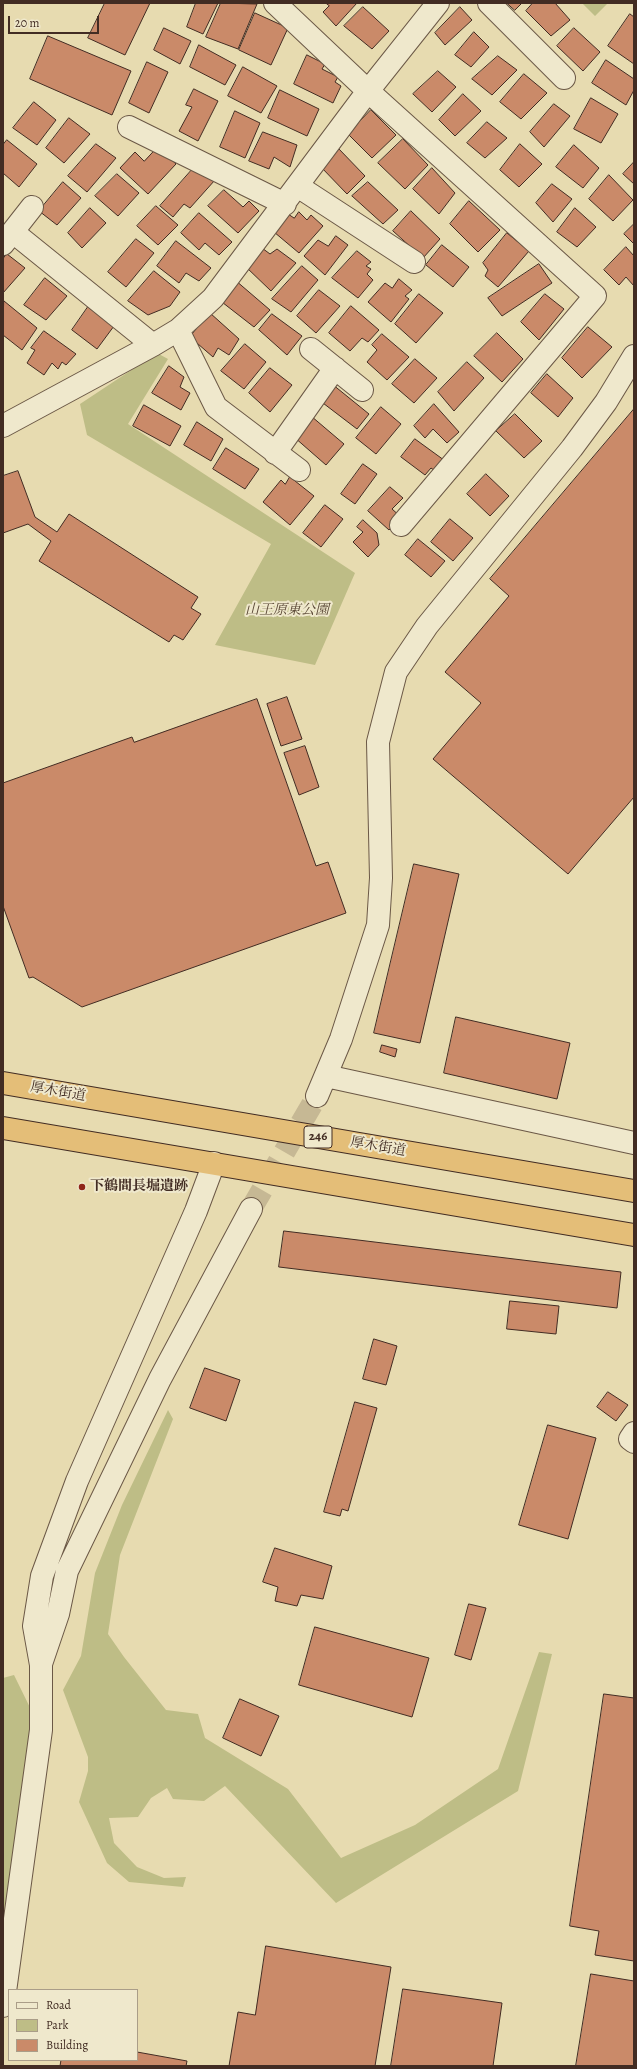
<!DOCTYPE html>
<meta charset="utf-8">
<style>
body{margin:0}
#map{position:relative;width:637px;height:2069px;overflow:hidden;background:#e7dbb0;font-family:Alegreya,serif}
canvas{display:block}
.frame{position:absolute;inset:0;border:4px solid #422c23;pointer-events:none}
.legend{position:absolute;left:8px;top:1989px;width:130px;height:72px;box-sizing:border-box;background:#efe8cc;border:1px solid #aa9d88;margin:0;padding:5px 7px;list-style:none;font-size:12px;color:#422c23}
.legend li{display:flex;align-items:center;gap:8px;height:20px}
.legend b{width:20px;border:1px solid #aa9d88}
.scale{position:absolute;left:8px;top:16px;width:91px;height:18px;box-sizing:border-box;border:2px solid #422c23;border-top:0;padding-left:5px;font-size:12px;line-height:14px;white-space:nowrap;color:#422c23;-webkit-text-stroke:3px #efe8cc;paint-order:stroke}
</style>
<div id="map">
<canvas width="637" height="2069"></canvas>
<div class="frame"></div>
<ul class="legend">
<li><b style="height:5px;background:#efe8cc"></b>Road</li>
<li><b style="height:11px;background:#bebd86"></b>Park</li>
<li><b style="height:11px;background:#ca8a69"></b>Building</li>
</ul>
<div class="scale">20 m</div>
</div>
<script>
const ctx = document.querySelector('canvas').getContext('2d');
ctx.lineJoin = 'round';
function paint(path, color) { ctx.fillStyle = color; ctx.fill(path, 'evenodd'); }
function trace(path, color, width, dash) { ctx.strokeStyle = color; ctx.lineWidth = width; ctx.lineCap = dash ? 'butt' : 'round'; ctx.setLineDash(dash || []); ctx.stroke(path); }
function write(font, color, halo, rows, align = 'center') {
  ctx.font = font + ' Alegreya,"Noto Serif JP",serif'; ctx.lineWidth = 4; ctx.setLineDash([]); ctx.textBaseline = 'middle'; ctx.strokeStyle = halo; ctx.fillStyle = color; for (const [text, x, y, turn = 0] of rows) {
    ctx.save(); ctx.translate(x, y); ctx.rotate((+turn || 0) * Math.PI / 180); ctx.textAlign = isNaN(turn) ? turn : align; if (halo) ctx.strokeText(text, 0, 0); ctx.fillText(text, 0, 0); ctx.restore();
  }
}
paint(new Path2D(`
 M582 3H608L595 16Z
 M157 353 168 359 128 424 355 573 315 665 215 645 271 544 87 435 80 404Z
 M168 1410 173 1419 120 1555 108 1634 124 1657 166 1710 198 1714 205 1738 288 1789 341 1858 415 1825 498 1769 539 1652 552 1654 518 1791 336 1903 225 1786 204 1801 173 1799 167 1788 151 1798 138 1817 109 1818 114 1843 137 1867 164 1878 186 1877 183 1887 129 1882 107 1863 79 1802 88 1771V1757L63 1690 81 1656 95 1573 122 1505Z
 M14 1675 41 1730 3 2006V1678Z`), '#bebd86');
const building = new Path2D(`
 M105 3H150L125 55 88 38Z
 M196 3H218L203 34 187 27Z
 M221 3 257 4 238 49 206 37Z
 M326 3H357L336 26 323 12 329 6Z
 M507 3H522L515 10Z
 M533 3H555L570 20 551 36 526 11Z
 M363 7 389 31 372 49 344 26Z
 M460 7 472 20 445 45 435 33Z
 M255 13 288 28 271 65 239 50Z
 M630 14 634 17V64L608 46Z
 M164 28 191 41 180 64 154 50Z
 M574 28 600 52 583 71 557 46Z
 M474 32 489 47 471 67 455 55Z
 M48 36 131 71 112 115 30 79Z
 M199 45 236 65 225 85 190 67Z
 M307 55 325 64 322 69 338 77 335 82 341 86 333 103 294 84Z
 M498 56 517 70 492 95 472 79Z
 M606 60 634 79V90L626 105 592 83Z
 M147 62 168 72 149 113 129 103Z
 M243 67 277 86 261 113 228 96Z
 M438 71 456 87 432 112 413 94Z
 M524 74 547 93 521 119 500 102Z
 M194 89 218 101 198 141 179 131 192 107 186 105Z
 M280 90 319 109 307 136 268 118Z
 M463 94 481 111 455 136 439 120Z
 M591 98 618 114 601 143 574 129Z
 M34 102 56 120 37 145 13 128Z
 M554 104 570 116 544 147 530 132Z
 M371 110 396 135 372 158 348 134Z
 M235 111 260 123 245 158 220 147Z
 M69 118 90 134 64 163 46 148Z
 M487 122 507 138 485 158 467 143Z
 M263 132 297 145 290 167 274 157 269 169 249 161Z
 M403 139 428 165 405 189 378 163Z
 M7 140 37 164 19 187 3 173V145Z
 M96 144 116 158 87 192 68 176Z
 M520 144 542 164 519 187 500 170Z
 M574 145 599 168 583 188 556 167Z
 M158 147 176 164 148 194 120 168 135 152 144 161Z
 M338 148 365 176 347 194 320 166Z
 M634 162V184L623 174Z
 M198 163 215 180 190 208 184 204 173 217 160 206Z
 M432 168 455 193 439 214 413 189Z
 M117 174 139 193 118 216 95 196Z
 M609 175 633 200 613 221 589 199Z
 M63 182 81 198 57 225 39 211Z
 M368 182 398 210 383 224 352 196Z
 M552 184 572 199 553 222 536 203Z
 M224 190 243 207 249 201 259 211 238 233 208 206Z
 M469 201 500 230 478 252 450 224Z
 M156 206 178 225 158 245 137 226Z
 M90 208 106 223 82 248 68 233Z
 M575 208 596 227 577 247 557 232Z
 M411 211 440 239 423 258 393 231Z
 M299 212 307 220 311 215 323 226 299 253 274 232 288 214 294 218Z
 M199 213 232 242 219 255 205 243 199 250 181 233Z
 M634 224V244L624 234Z
 M507 233 529 251 498 287 485 276 488 270 483 263Z
 M336 236 348 245 325 275 304 256 318 240 328 246Z
 M136 239 154 253 126 287 108 272Z
 M176 241 211 268 199 281 186 273 179 283 157 266Z
 M442 245 469 267 453 287 426 265Z
 M626 247 634 256V286L626 277 619 285 604 270Z
 M262 248 270 254 277 249 296 263 271 291 245 266Z
 M357 251 371 262 366 266 371 269 367 274 373 280 358 298 332 278Z
 M7 254 25 268 3 293V259Z
 M539 264 552 283 502 316 488 298Z
 M302 266 318 280 291 312 272 299Z
 M154 271 180 292 170 306 148 315 128 301Z
 M45 278 67 296 46 320 24 305Z
 M399 279 412 290 405 296 409 299 391 322 368 302 385 283 392 288Z
 M235 280 270 310 254 327 218 299Z
 M319 290 340 306 316 333 297 316Z
 M419 294 443 313 416 343 395 324Z
 M545 294 564 309 539 340 521 322Z
 M4 301 37 328 22 350 3 335Z
 M351 306 379 330 368 342 362 338 350 351 329 333Z
 M88 307 114 326 97 349 72 330Z
 M210 313 239 339 229 355 218 348 213 357 190 337Z
 M272 314 302 336 287 355 259 330Z
 M588 327 612 347 582 378 562 358Z
 M44 331 76 354 66 365 62 362 58 369 52 363 44 375 27 363 35 350 31 348Z
 M497 333 523 359 502 382 474 356Z
 M382 334 409 357 387 380 367 362 377 350 372 345Z
 M245 344 266 362 244 389 221 371Z
 M415 359 437 378 414 403 392 384Z
 M467 362 484 378 454 411 438 392Z
 M169 366 184 377 180 387 190 393 181 410 152 393Z
 M270 368 292 385 270 412 249 393Z
 M547 374 573 398 558 417 531 393Z
 M332 384 369 414 357 429 319 400Z
 M434 404 459 432 447 443 433 429 425 438 414 426Z
 M144 405 181 426 170 446 133 426Z
 M381 407 401 424 376 454 356 438Z
 M634 409V797L568 874 433 759 481 703 445 672 509 596 490 579Z
 M515 414 542 441 524 458 496 431Z
 M311 416 344 444 326 465 294 437Z
 M197 422 223 439 211 461 184 445Z
 M415 439 448 463 439 474 431 468 425 475 401 457Z
 M226 448 259 469 245 489 213 469Z
 M363 464 377 474 355 504 341 494Z
 M18 471 35 517 57 532 69 514 198 597 191 608 201 614 183 640 174 635 169 642 39 561 51 541 28 524 3 533V476Z
 M486 474 509 496 490 516 467 494Z
 M290 477 314 496 290 525 263 502 281 480 285 484Z
 M390 487 403 498 392 509 401 517 389 530 368 511Z
 M325 505 343 519 321 547 303 533Z
 M450 519 473 538 453 561 431 542Z
 M363 520 377 533 379 545 368 557 353 542 363 532 357 527Z
 M418 539 445 561 431 577 405 555Z
 M287 697 302 739 281 746 267 704Z
 M257 699 316 866 328 862 346 913 82 1007 33 977 29 978 3 906V783L132 737 134 742Z
 M305 746 319 787 299 795 284 753Z
 M414 864 459 874 420 1043 374 1033Z
 M456 1017 570 1043 557 1099 444 1073Z
 M382 1045 397 1049 395 1057 380 1052Z
 M284 1231 621 1272 617 1308 279 1267Z
 M510 1301 559 1306 556 1334 507 1329Z
 M374 1339 397 1346 386 1385 363 1379Z
 M205 1368 240 1380 226 1421 190 1408Z
 M608 1392 628 1405 616 1421 597 1407Z
 M355 1402 377 1408 348 1511 342 1509 340 1516 324 1512Z
 M548 1425 596 1438 568 1539 519 1525Z
 M275 1548 332 1566 323 1599 301 1595 297 1606 275 1601 278 1587 263 1582Z
 M469 1604 486 1608 471 1660 455 1655Z
 M315 1627 429 1658 412 1717 299 1685Z
 M604 1694 634 1698V1961L595 1955 599 1931 570 1926Z
 M240 1699 279 1716 261 1756 223 1738Z
 M266 1946 391 1967 375 2066H229L238 2012 255 2015Z
 M591 1974 634 1981V2066H576Z
 M403 1989 502 2003 493 2066H391Z
 M137 2052 187 2061 186 2066H60L61 2060H137Z`);
paint(building, '#ca8a69');
trace(building, '#422c23', 1);
trace(new Path2D(`
 M251 1209 317 1096`), '#c6b894', 22, [22, 11]);
const minor = new Path2D(`
 M275 3 368 91 595 296 401 525
 M489 3 564 78
 M129 127 285 204
 M299 187 414 262
 M13 232 153 345
 M3 244 32 207
 M178 330 216 407 299 470
 M311 349 362 390
 M3 426 153 345 178 330 213 298 368 91 438 3
 M275 453 335 368
 M326 1076 634 1143
 M317 1096 341 1039 378 925 381 878 378 742 396 672 427 626 572 448 606 402 634 356
 M634 1433 630 1439 634 1442
 M41 1664 58 1614 67 1571 160 1379 251 1209
 M3 2006 41 1730V1665L34 1626 42 1576 77 1481 196 1211 214 1163`);
const highway = new Path2D(`
 M3 1083 634 1191
 M3 1128 634 1235`);
trace(minor, '#6b5846', 24);
trace(highway, '#422c23', 24);
trace(minor, '#efe8cc', 22);
trace(highway, '#e4be78', 22);
for (const [x, y, r, color] of [
 [82,1187,4,"#8f2418"]
]) { const dot = new Path2D(); dot.arc(x, y, r, 0, 2 * Math.PI); ctx.fillStyle = color; ctx.fill(dot); trace(dot, '#efe8cc', 1.5); }
for (const [x, y, w] of [
 [318,1137,28]
]) { const box = new Path2D(); box.roundRect(x - w / 2, y - 11, w, 22, 3); ctx.fillStyle = '#efe8cc'; ctx.fill(box); trace(box, '#422c23', 1); }
write('bold 13px', '#422c23', null, [
 ["246",318,1137]
]);
write('italic 14px', '#5b4937', '#efe8cc', [
 ["山王原東公園",287,611]
]);
write('14px', '#422c23', '#efe8cc', [
 ["厚木街道",58,1092,10],
 ["厚木街道",378,1147,10]
]);
write('bold 14px', '#422c23', '#efe8cc', [
 ["下鶴間長堀遺跡",90,1187]
], 'left');
</script>
